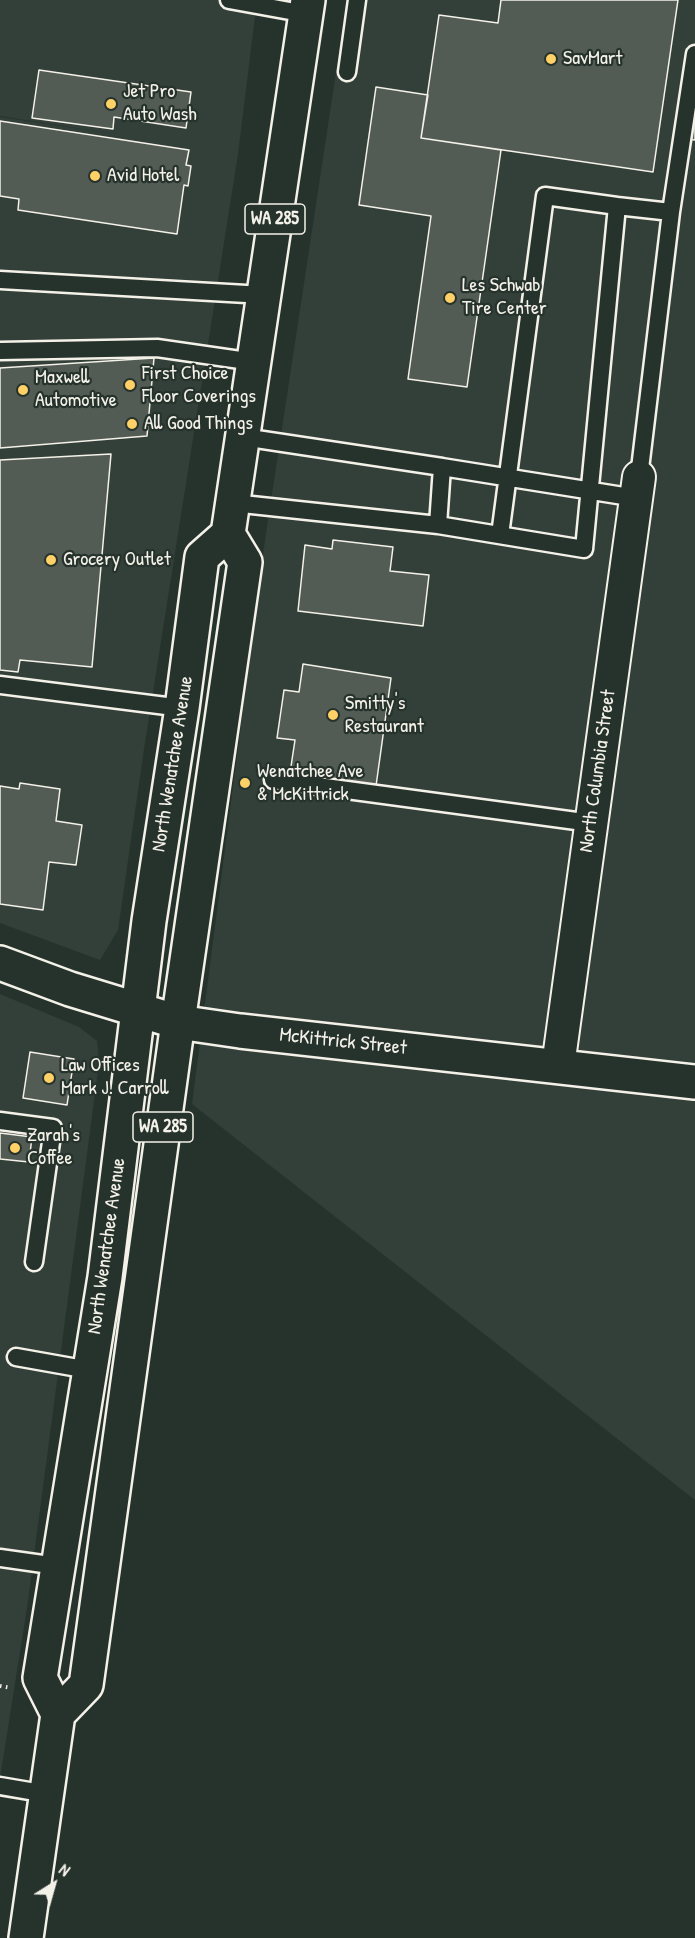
<!DOCTYPE html>
<style>
body{margin:0}
#map{position:relative;width:695px;height:1938px;overflow:hidden;background:#26332d;font-family:"Patrick Hand",sans-serif}
canvas{display:block}
.north{position:absolute;left:24px;top:1854px;width:60px;height:60px;-webkit-text-stroke:4px #26332d;paint-order:stroke;rotate:37deg;font-size:16px;font-weight:700;line-height:24px;text-align:center;color:#f4f1e8}
.north::after{content:'';display:block;margin:auto;width:21px;height:27px;background:#f4f1e8;clip-path:polygon(50% 0,100% 100%,50% 72%,0 100%)}
</style>
<div id="map">
<canvas width="695" height="1938"></canvas>
<div class="north">N</div>
</div>
<script>
const ctx = document.querySelector('canvas').getContext('2d');
ctx.lineJoin = 'round';
function paint(path, color) { ctx.fillStyle = color; ctx.fill(path, 'evenodd'); }
function trace(path, color, width, dash) { ctx.strokeStyle = color; ctx.lineWidth = width; ctx.lineCap = dash ? 'butt' : 'round'; ctx.setLineDash(dash || []); ctx.stroke(path); }
function write(font, color, halo, rows, align = 'center') {
  ctx.font = font + ' "Patrick Hand",sans-serif'; ctx.lineWidth = 4.5; ctx.setLineDash([]); ctx.textBaseline = 'middle'; ctx.strokeStyle = halo; ctx.fillStyle = color; for (const [text, x, y, turn = 0] of rows) {
    ctx.save(); ctx.translate(x, y); ctx.rotate((+turn || 0) * Math.PI / 180); ctx.textAlign = isNaN(turn) ? turn : align; if (halo) ctx.strokeText(text, 0, 0); ctx.fillText(text, 0, 0); ctx.restore();
  }
}
paint(new Path2D(`
 M0 0H257L238 154 144 749 118 930 100 960 0 923V117L114 134 0 116Z
 M347 0H695V1500L192 1104 264 547Z
 M0 994 79 1027 97 1041 99 1063 27 1608 0 1778Z`), '#333f39');
const building = new Path2D(`
 M501 0H678L653 172 421 138 439 15 498 23Z
 M39 70 191 92 186 128 114 117 113 129 32 118Z
 M695 84V140L686 139Z
 M376 87 428 95 421 138 501 150 467 387 408 379 431 216 359 205Z
 M0 121 189 150 186 165 191 166 188 186 184 185 177 234 18 210 19 199 0 196Z
 M154 358 147 436 0 448V368Z
 M111 454 92 667 20 660 18 672 0 670V460Z
 M333 540 393 547 390 571 429 575 423 626 298 611 305 545 332 549Z
 M303 664 391 678 376 786 290 773 295 740 277 738 284 690 299 692Z
 M20 783 60 789 56 821 82 825 76 865 49 862 43 910 0 904V786L19 789Z
 M30 1052 74 1059 67 1105 23 1098Z
 M0 1133 32 1137 29 1162 0 1159Z`);
paint(building, '#525c55');
trace(building, '#f4f1e8', 1.5);
const service = new Path2D(`
 M229 0 306 14
 M347 72 357 0
 M617 206 671 212
 M0 280 264 295
 M0 351 157 348 254 362
 M442 467 636 498
 M639 477 671 212 695 54
 M233 503 438 525 442 467 243 437
 M438 525 584 549 617 206 545 196 500 535
 M0 685 182 708
 M273 780 591 823
 M0 1121 53 1128 34 1262
 M16 1357 89 1370
 M0 1558 57 1566
 M0 1786 47 1794`);
const minor = new Path2D(`
 M558 1066 639 477`);
const tertiary = new Path2D(`
 M0 963 70 989 178 1022 240 1031 695 1082`);
const primary = new Path2D(`
 M58 1714 86 1685 178 1022 245 562 228 534 308 0
 M26 1938 58 1714 40 1678 105 1277 149 921 182 708 202 557 228 534`);
trace(service, '#f4f1e8', 21);
trace(minor, '#f4f1e8', 36);
trace(tertiary, '#f4f1e8', 38);
trace(primary, '#f4f1e8', 38);
trace(new Path2D(`
 M0 1686 11 1688`), '#f4f1e8', 4, [1.5, 4.5]);
trace(service, '#26332d', 16);
trace(minor, '#26332d', 32);
trace(tertiary, '#26332d', 33);
trace(primary, '#26332d', 33);
for (const [x, y, r, color] of [
 [551,59,6,"#ffd166"],
 [111,104,6,"#ffd166"],
 [95,176,6,"#ffd166"],
 [450,298,6,"#ffd166"],
 [130,385,6,"#ffd166"],
 [23,390,6,"#ffd166"],
 [132,424,6,"#ffd166"],
 [51,560,6,"#ffd166"],
 [333,715,6,"#ffd166"],
 [245,783,6,"#ffd166"],
 [49,1078,6,"#ffd166"],
 [15,1148,6,"#ffd166"]
]) { const dot = new Path2D(); dot.arc(x, y, r, 0, 2 * Math.PI); ctx.fillStyle = color; ctx.fill(dot); trace(dot, '#26332d', 2); }
for (const [x, y, w] of [
 [275,219,60],
 [163,1127,60]
]) { const box = new Path2D(); box.roundRect(x - w / 2, y - 15, w, 30, 4.5); ctx.fillStyle = '#26332d'; ctx.fill(box); trace(box, '#f4f1e8', 1.5); }
write('bold 18px', '#f4f1e8', null, [
 ["WA 285",275,219],
 ["WA 285",163,1127]
]);
write('20px', '#f4f1e8', '#26332d', [
 ["SavMart",563,59],
 ["Jet Pro",123,92],
 ["Auto Wash",123,115],
 ["Avid Hotel",107,176],
 ["Les Schwab",462,286],
 ["Tire Center",462,309],
 ["First Choice",142,374],
 ["Floor Coverings",142,397],
 ["Maxwell",35,378],
 ["Automotive",35,401],
 ["All Good Things",144,424],
 ["Grocery Outlet",63,560],
 ["Smitty's",345,704],
 ["Restaurant",345,727],
 ["Wenatchee Ave",257,772],
 ["& McKittrick",257,795],
 ["Law Offices",61,1066],
 ["Mark J. Carroll",61,1089],
 ["Zarah's",27,1136],
 ["Coffee",27,1159]
], 'left');
write('20px', '#f4f1e8', '#26332d', [
 ["North Wenatchee Avenue",173,764,-81],
 ["North Columbia Street",598,771,-82],
 ["McKittrick Street",343,1042,6],
 ["North Wenatchee Avenue",107,1246,-82]
]);
</script>
